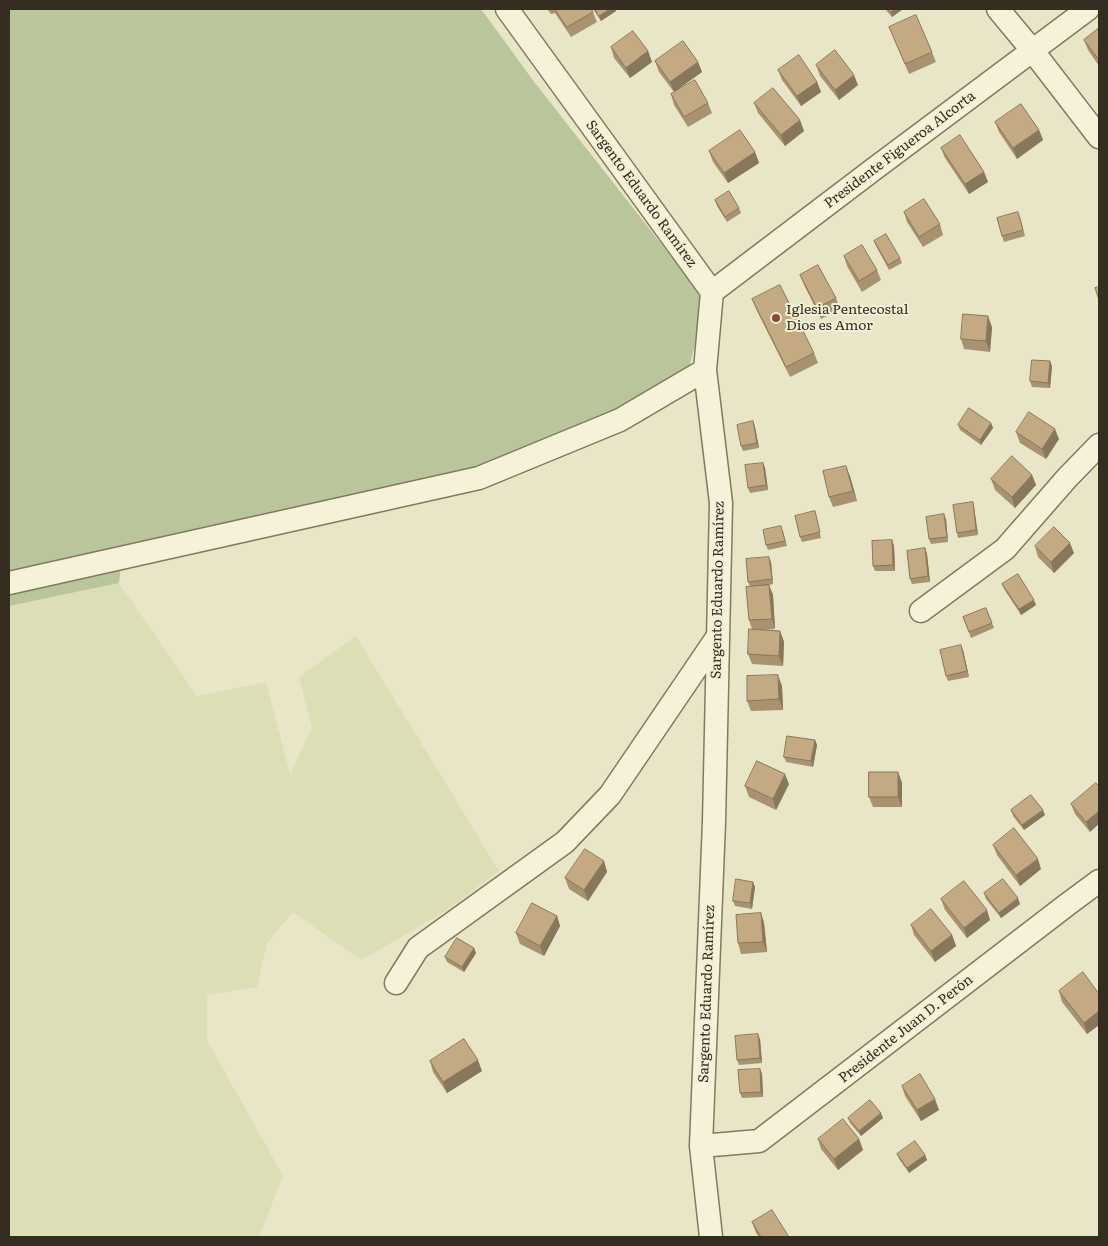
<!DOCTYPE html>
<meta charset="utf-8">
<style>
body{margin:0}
#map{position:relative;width:1108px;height:1246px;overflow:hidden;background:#e9e6c7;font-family:Literata,serif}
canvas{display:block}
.frame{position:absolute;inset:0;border:10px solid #352e20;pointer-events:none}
</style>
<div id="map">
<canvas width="1108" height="1246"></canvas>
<div class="frame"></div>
</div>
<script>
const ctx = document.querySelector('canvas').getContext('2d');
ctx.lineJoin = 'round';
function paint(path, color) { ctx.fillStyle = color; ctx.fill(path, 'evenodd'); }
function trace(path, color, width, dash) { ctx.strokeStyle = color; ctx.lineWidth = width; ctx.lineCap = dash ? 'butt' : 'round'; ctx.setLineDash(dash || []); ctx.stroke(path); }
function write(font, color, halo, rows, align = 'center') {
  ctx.font = font + ' Literata,serif'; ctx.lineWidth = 4; ctx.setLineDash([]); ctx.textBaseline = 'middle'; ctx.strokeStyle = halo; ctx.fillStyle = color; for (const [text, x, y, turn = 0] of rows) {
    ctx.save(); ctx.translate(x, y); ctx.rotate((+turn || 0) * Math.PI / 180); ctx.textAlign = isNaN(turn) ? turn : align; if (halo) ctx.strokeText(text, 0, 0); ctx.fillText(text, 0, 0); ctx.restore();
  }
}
paint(new Path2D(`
 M119 583 197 696 266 682 290 774 312 728 299 677 356 636 499 871 444 912 361 960 293 912 267 943 257 987 207 995V1040L283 1176 259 1237H9V606Z`), '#dcdeb6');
paint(new Path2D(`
 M9 9H481L535 83 706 301 686 380 537 454 123 551 119 583 9 606Z`), '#b9c69c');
const street = new Path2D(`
 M507 9 712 292 705 370 721 503 714 822 701 1146 711 1237
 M998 9 1032 50 1099 137
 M712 292 874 169 1088 9
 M9 583 479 478 620 420 705 370
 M921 611 1005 549 1067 478 1099 445
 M396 983 418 948 565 842 610 795 718 636
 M701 1146 759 1141 1068 904 1099 881`);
trace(street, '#83795f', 25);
trace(street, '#f5f2d9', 22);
paint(new Path2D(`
 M547 9H591L593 12 597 22 571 37 555 13 551 14Z
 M593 9H615L616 11 601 21Z
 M885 9H903L892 17Z
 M889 27 932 52 936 62 909 74Z
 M1099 28V66L1088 50 1084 40Z
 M611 47 648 51 652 62 630 78 614 58Z
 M655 61 698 62 702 72 674 92 659 72Z
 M816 65 858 85 839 100 820 76Z
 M778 70 817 82 821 92 801 106 782 80Z
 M671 94 708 103 712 113 688 127 674 105Z
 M754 103 804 131 785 146 758 113Z
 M995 122 1039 130 1043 140 1017 159 999 132Z
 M941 148 984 172 988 182 969 194 945 158Z
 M709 151 755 152 759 163 728 183 713 162Z
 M715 200 739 208 741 213 727 222 717 206Z
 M904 212 940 224 943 235 923 247 907 222Z
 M1020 217 1025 236 1004 242 1002 236Z
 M874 241 900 258 902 263 889 270 876 246Z
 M844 256 877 270 881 280 862 292 847 266Z
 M800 275 836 298 840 309 821 319 804 285Z
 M752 299 814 353 818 363 790 377 756 309Z
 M992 327 990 352 964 349 961 339Z
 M1052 366 1050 388 1032 387 1030 381Z
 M753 421 755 427 759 448 743 451 741 446Z
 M991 423 993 428 981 445 960 430 958 425Z
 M1016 432 1059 439 1046 459 1020 443Z
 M763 463 765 468 768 490 750 493 748 488Z
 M1032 475 1036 485 1015 508 995 490 991 479Z
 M850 476 857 501 833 507 829 497Z
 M973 502 974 507 978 535 958 538 957 533Z
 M815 511 821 538 802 542 800 537Z
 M946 519 948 542 931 544 929 539Z
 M783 531 787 546 768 550 766 545Z
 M892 540 894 546 895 571H875L873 566Z
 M1035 546 1074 553 1054 573 1038 557Z
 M925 548 927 554 930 582 912 584 910 579Z
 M771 562 773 584 769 585 773 595 775 629 764 630 780 631 784 642 783 666 752 664 748 654 752 629 749 620 750 586 748 582Z
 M1002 584 1036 605 1021 615 1004 589Z
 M986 608 994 628 971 638 963 617Z
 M963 650 969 677 948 681 946 676Z
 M782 686 783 710 751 711 747 701Z
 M815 740 817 745 813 767 786 762 784 757Z
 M898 772 902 783V807H873L869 797Z
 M789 784 776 810 749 797 745 786Z
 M1099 786 1090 832 1075 814 1071 804Z
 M1011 810 1045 815 1024 830 1013 816Z
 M993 845 1041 869 1020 886 997 855Z
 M604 861 607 872 588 901 569 889 565 878Z
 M755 887 752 909 735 906 733 901Z
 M984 893 1020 904 1001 918 986 899Z
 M941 899 990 920 967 938 945 910Z
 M761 913 764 923 767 952 741 954 738 943Z
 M557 916 560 926 544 956 520 944 516 933Z
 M911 925 952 935 956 946 935 962 914 935Z
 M474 948 476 953 464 972 447 962 445 957Z
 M1059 991 1099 994V1025L1087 1034 1062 1002Z
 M760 1039 762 1063 739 1065 737 1060Z
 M430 1061 482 1071 447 1093 433 1072Z
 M760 1069 762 1074 763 1097 742 1098 740 1093Z
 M902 1086 939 1110 921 1121 905 1096Z
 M848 1118H883L861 1136 850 1123Z
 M818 1139H859L863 1150 838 1170 821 1149Z
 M897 1154 925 1155 927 1160 909 1173 899 1159Z
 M752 1222 789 1237H759L756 1233Z`), '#a89270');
paint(new Path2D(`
 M610 9H615L616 11 601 21 599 16Z
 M895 9H903L892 17 891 12Z
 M648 51 652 62 630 78 626 68Z
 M698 62 702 72 674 92 670 82Z
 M854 75 858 85 839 100 835 90Z
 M817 82 821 92 801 106 797 96Z
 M800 120 804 131 785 146 781 135Z
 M1039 130 1043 140 1017 159 1013 148Z
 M755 152 759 163 728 183 724 173Z
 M984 172 988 182 969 194 965 184Z
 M988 316 992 327 990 352 986 341Z
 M1050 361 1052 366 1050 388 1048 383Z
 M753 421 755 427 759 448 757 443Z
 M991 423 993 428 981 445 980 440Z
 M1055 429 1059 439 1046 459 1042 449Z
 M763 463 765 468 768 490 766 485Z
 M846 466 850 476 857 501 853 491Z
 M1032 475 1036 485 1015 508 1012 497Z
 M973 502 974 507 978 535 976 530Z
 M944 514 946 519 948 542 947 537Z
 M892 540 894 546 895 571 893 565Z
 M1070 543 1074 553 1054 573 1051 562Z
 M925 548 927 554 930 582 928 576Z
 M769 557 771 562 773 584 772 579Z
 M769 585 773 595 775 629 772 619Z
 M1034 600 1036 605 1021 615 1019 609Z
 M780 631 784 642 783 666 779 656Z
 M961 645 963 650 969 677 967 671Z
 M778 675 782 686 783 710 779 699Z
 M815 740 817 745 813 767 811 761Z
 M898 772 902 783V807L898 797Z
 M785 774 789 784 776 810 773 799Z
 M1043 810 1045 815 1024 830 1022 825Z
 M1099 811V824L1090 832 1086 822Z
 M1038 859 1041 869 1020 886 1016 875Z
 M604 861 607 872 588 901 584 890Z
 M753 882 755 887 752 909 750 903Z
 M1018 898 1020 904 1001 918 999 913Z
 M987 910 990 920 967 938 964 928Z
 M761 913 764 923 767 952 763 942Z
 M557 916 560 926 544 956 540 946Z
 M952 935 956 946 935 962 931 951Z
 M474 948 476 953 464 972 462 967Z
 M1099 1011V1025L1087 1034 1084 1023Z
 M758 1034 760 1039 762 1063 760 1058Z
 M478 1060 482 1071 447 1093 443 1082Z
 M760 1069 762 1074 763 1097 761 1092Z
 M935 1099 939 1110 921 1121 917 1110Z
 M881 1113 883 1118 861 1136 859 1131Z
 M859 1139 863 1150 838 1170 834 1159Z
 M925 1155 927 1160 909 1173 907 1168Z`), '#88775b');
const building = new Path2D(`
 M555 9H591L593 12 567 27Z
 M595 9H610L599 16Z
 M888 9H895L891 12Z
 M916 15 932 52 905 64 889 27Z
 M1099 28V60L1084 40Z
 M633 31 648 51 626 68 611 47Z
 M683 41 698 62 670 82 655 61Z
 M835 50 854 75 835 90 816 65Z
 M799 55 817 82 797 96 778 70Z
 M695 80 708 103 684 117 671 94Z
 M773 88 800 120 781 135 754 103Z
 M1021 104 1039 130 1013 148 995 122Z
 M740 130 755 152 724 173 709 151Z
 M960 135 984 172 965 184 941 148Z
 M729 191 739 208 725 217 715 200Z
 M924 199 940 224 919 237 904 212Z
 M1018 212 1023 230 1002 236 997 218Z
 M886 234 900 258 888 265 874 241Z
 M862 245 877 270 859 281 844 256Z
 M818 265 836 298 817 308 800 275Z
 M780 285 814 353 786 367 752 299Z
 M1099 287V300L1095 288Z
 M963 314 988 316 986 341 961 339Z
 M1032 360 1050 361 1048 383 1030 381Z
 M969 408 991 423 980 440 958 425Z
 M1029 412 1055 429 1042 449 1016 432Z
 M753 421 757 443 741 446 737 425Z
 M1012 456 1032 475 1012 497 991 479Z
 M763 463 766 485 748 488 745 465Z
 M846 466 853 491 829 497 823 471Z
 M973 502 976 530 957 533 953 505Z
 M815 511 820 532 800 537 795 516Z
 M944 514 947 537 929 539 926 517Z
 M781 526 785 541 766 545 763 530Z
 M1054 527 1070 543 1051 562 1035 546Z
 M892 540 893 565 873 566 872 541Z
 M925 548 928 576 910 579 907 551Z
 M769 557 772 579 748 582 746 559Z
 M1018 574 1034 600 1019 609 1002 584Z
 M769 585 772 619 749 620 746 587Z
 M986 608 992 623 969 632 963 617Z
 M749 629 780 631 779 656 748 654Z
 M961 645 967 671 946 676 940 650Z
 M778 675 779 699 747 701V676Z
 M787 736 815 740 811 761 784 757Z
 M757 761 785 774 773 799 745 786Z
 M869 772H898V797H869Z
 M1096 783 1099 786V811L1086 822 1071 804Z
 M1031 795 1043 810 1022 825 1011 810Z
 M1014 828 1038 859 1016 875 993 845Z
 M585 849 604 861 584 890 565 878Z
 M736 879 753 882 750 903 733 901Z
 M1003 879 1018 898 999 913 984 893Z
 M964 881 987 910 964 928 941 899Z
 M532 903 557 916 540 946 516 933Z
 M931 909 952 935 931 951 911 925Z
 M761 913 763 942 738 943 736 915Z
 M457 938 474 948 462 967 445 957Z
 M1083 972 1099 994V1011L1084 1023 1059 991Z
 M758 1034 760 1058 737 1060 735 1036Z
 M464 1039 478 1060 443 1082 430 1061Z
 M760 1069 761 1092 740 1093 738 1070Z
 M920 1074 935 1099 917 1110 902 1086Z
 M870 1100 881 1113 859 1131 848 1118Z
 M843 1119 859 1139 834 1159 818 1139Z
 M915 1141 925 1155 907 1168 897 1154Z
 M772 1210 789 1237H761L752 1222Z`);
paint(building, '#c3aa82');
trace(building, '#88775b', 1);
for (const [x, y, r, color] of [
 [776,318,5,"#8a4636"]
]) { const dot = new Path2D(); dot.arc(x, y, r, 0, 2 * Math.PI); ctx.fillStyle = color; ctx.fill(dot); trace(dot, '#f1efd6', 2); }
write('14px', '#352e20', '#f1efd6', [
 ["Presidente Figueroa Alcorta",900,150,-37],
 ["Sargento Eduardo Ramírez",641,194,54],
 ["Sargento Eduardo Ramírez",718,590,-89],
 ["Sargento Eduardo Ramírez",707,994,-88],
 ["Presidente Juan D. Perón",906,1029,-38]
]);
write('14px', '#352e20', '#f1efd6', [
 ["Iglesia Pentecostal",786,310],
 ["Dios es Amor",786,326]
], 'left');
</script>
